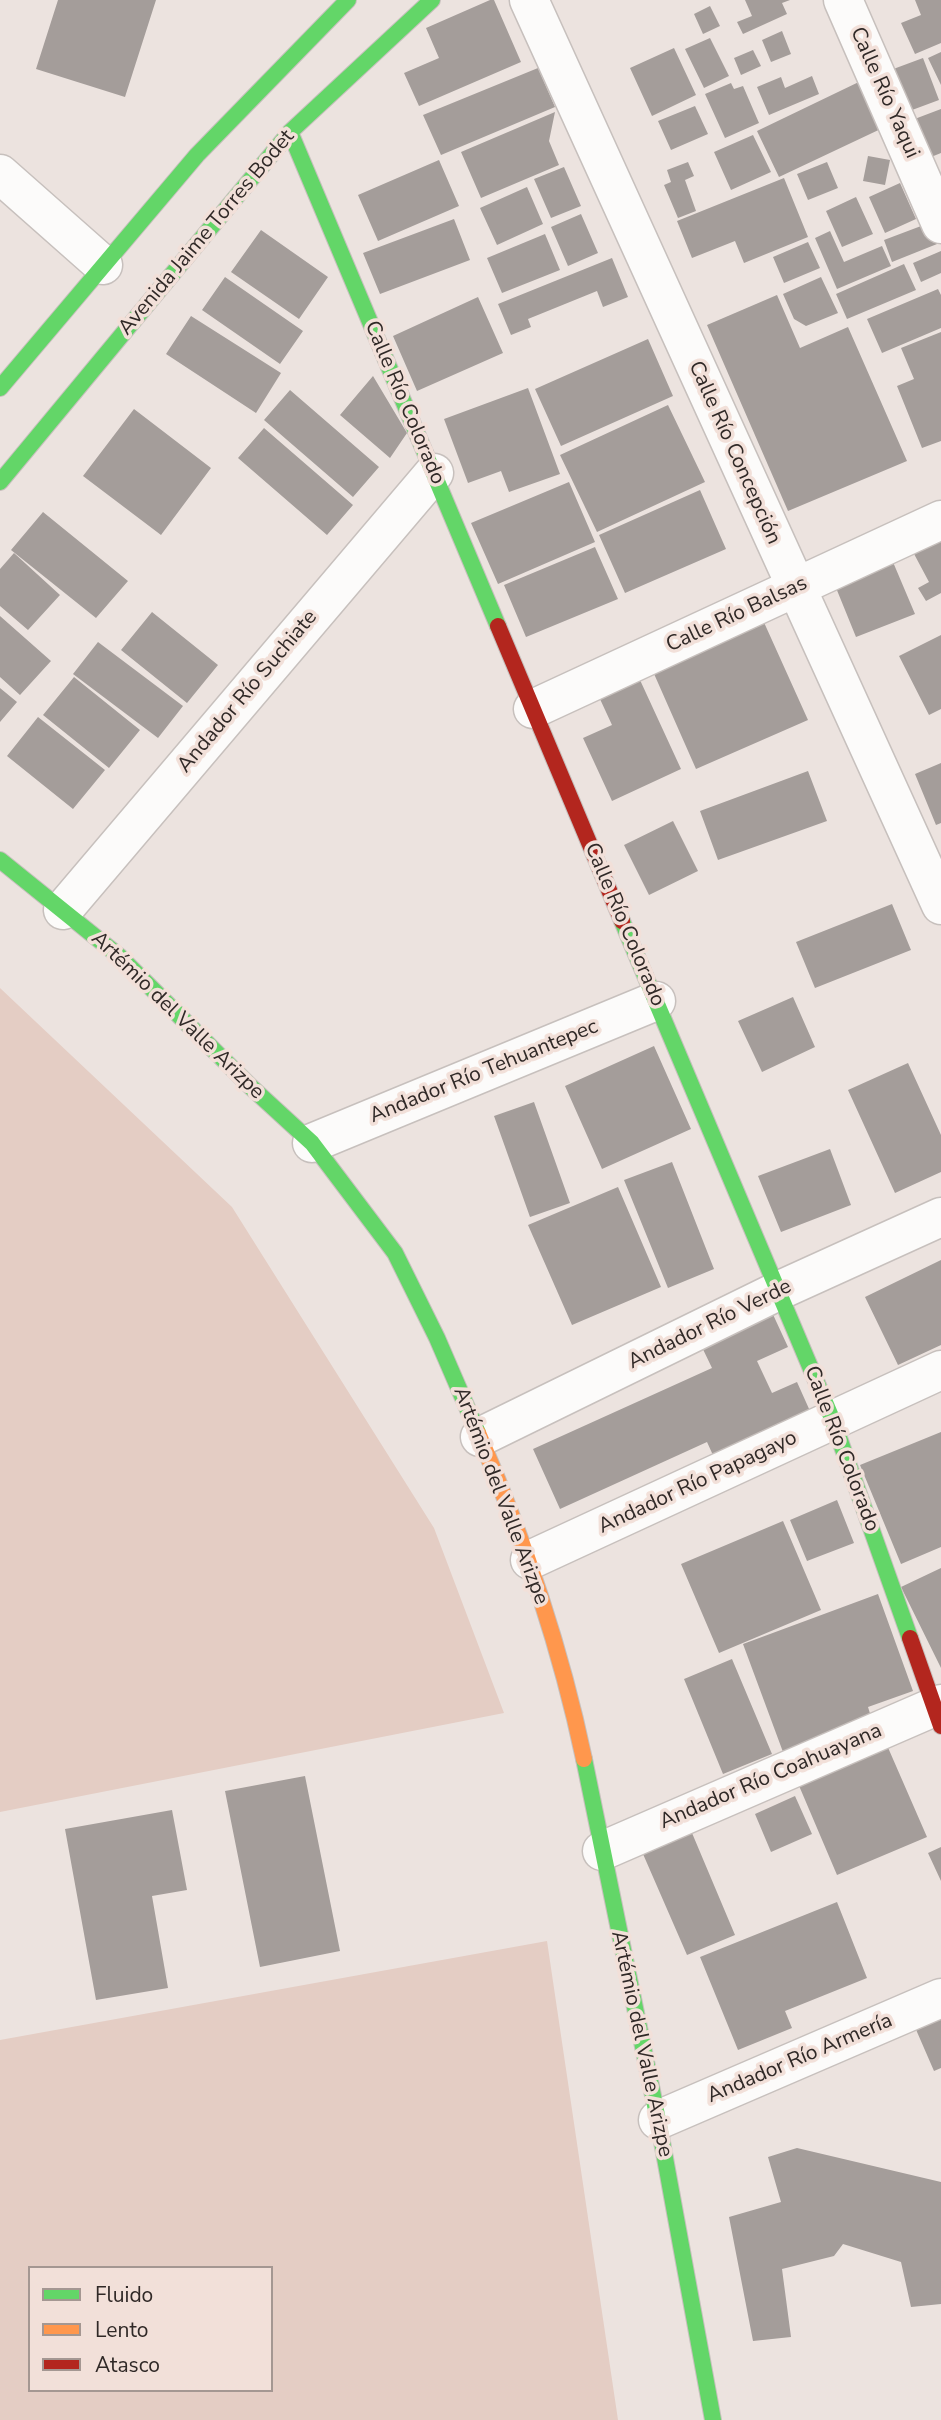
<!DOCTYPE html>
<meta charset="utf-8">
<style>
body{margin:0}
#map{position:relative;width:941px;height:2420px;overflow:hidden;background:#ece3df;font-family:"Nunito Sans",sans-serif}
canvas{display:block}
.legend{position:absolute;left:28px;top:2266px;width:245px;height:126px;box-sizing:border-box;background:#f2e0d9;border:2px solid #a49792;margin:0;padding:9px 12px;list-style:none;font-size:21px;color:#302927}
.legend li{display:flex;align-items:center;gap:14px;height:35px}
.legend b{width:35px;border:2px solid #a49792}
</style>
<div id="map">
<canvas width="941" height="2420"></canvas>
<ul class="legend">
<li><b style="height:9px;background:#63d668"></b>Fluido</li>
<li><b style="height:9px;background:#ff974d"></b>Lento</li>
<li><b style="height:9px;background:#b3261e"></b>Atasco</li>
</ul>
</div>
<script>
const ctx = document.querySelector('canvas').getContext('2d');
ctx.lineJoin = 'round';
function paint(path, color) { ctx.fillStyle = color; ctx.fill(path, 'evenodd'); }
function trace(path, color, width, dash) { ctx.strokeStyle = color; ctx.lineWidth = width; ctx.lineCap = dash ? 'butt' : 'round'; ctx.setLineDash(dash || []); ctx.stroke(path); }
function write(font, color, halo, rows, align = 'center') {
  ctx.font = font + ' "Nunito Sans",sans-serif'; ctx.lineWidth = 7; ctx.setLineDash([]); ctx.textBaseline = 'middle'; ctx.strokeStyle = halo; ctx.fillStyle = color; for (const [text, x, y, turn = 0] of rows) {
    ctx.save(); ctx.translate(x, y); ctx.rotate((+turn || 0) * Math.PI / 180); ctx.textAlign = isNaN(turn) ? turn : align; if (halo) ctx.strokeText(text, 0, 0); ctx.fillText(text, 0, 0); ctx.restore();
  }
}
paint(new Path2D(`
 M0 988 232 1207 434 1528 504 1713 0 1812Z
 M547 1941 618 2420H0V2040ZM30 2268H271V2390H30Z`), '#e4cdc4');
paint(new Path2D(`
 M58 0H156L125 97 36 69Z
 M490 0H494L521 62 419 106 404 73 439 58 426 28Z
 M745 0H790L782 3 787 14 743 34 737 22 752 16Z
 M915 0H941V43L915 54 901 23 921 15Z
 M710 6 720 26 703 34 694 14Z
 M782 31 791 54 771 62 762 40Z
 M710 38 729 76 704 88 685 49Z
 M674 48 696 95 652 116 630 68Z
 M753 50 761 66 741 75 734 58Z
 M941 52V85L928 58Z
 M923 58 939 100 904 113 888 71Z
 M538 68 555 107 441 155 423 115Z
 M812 76 819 94 769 115 757 87 781 77 785 88Z
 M865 79 887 126 779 177 757 131Z
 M731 83 734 89 743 86 759 123 725 138 705 94Z
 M695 106 708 134 671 150 658 121Z
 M941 109V153L926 159 912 120Z
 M555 112 549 141 559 165 481 198 461 152Z
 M753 135 771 172 731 190 714 152Z
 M868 156 890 160 885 185 863 181Z
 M439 160 459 206 378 241 358 195Z
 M688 162 694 176 685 180 696 211 678 218 664 185 671 182 667 170Z
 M827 162 838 188 808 200 797 174Z
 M564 167 581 206 551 218 534 179Z
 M784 178 808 237 744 263 735 241 692 258 677 221Z
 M900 183 916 219 885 233 869 197Z
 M527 187 543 224 497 245 480 208Z
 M856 197 873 234 842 247 826 211Z
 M581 214 598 253 568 266 551 227Z
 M454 219 470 260 380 294 363 253Z
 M929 223 937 244 892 262 884 240Z
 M261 230 328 277 299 319 231 272Z
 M830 231 844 262 882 246 891 266 837 289 815 238Z
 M545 234 560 270 502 293 487 258Z
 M808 242 820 268 784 283 773 257Z
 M941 251V273L921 282 913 263Z
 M612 258 628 297 603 307 597 291 528 319 531 327 511 335 498 304Z
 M904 264 916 290 847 319 836 294Z
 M225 277 303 331 280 364 202 310Z
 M821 277 838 313 806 326 794 319 783 294Z
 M938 289 941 295V328L882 353 867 319Z
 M777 295 800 348 848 327 907 461 788 511 707 325Z
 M478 297 503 353 417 391 393 336Z
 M191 316 281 373 256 413 166 354Z
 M941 332V441L922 448 897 386 914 379 901 348Z
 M648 339 673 396 561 446 535 389Z
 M373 376 407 433 390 458 340 415Z
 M528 388 560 474 509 492 501 471 468 483 444 419Z
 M290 390 379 467 353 497 264 420Z
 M668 405 705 482 597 532 560 455Z
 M134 409 211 468 161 535 83 476Z
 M264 428 353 505 327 535 238 458Z
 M569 482 595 542 498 584 471 523Z
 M700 490 726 549 625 593 599 535Z
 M43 512 128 581 96 618 11 550Z
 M941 540V593L926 601 918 588 929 582 913 552Z
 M595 547 618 599 526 637 504 585Z
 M14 553 60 595 28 630 0 606V569Z
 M890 555 915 614 856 637 832 578Z
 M152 612 218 665 187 703 121 650Z
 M0 616 51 661 20 695 0 677Z
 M762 618 808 720 696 769 651 667Z
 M941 635V709L929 715 899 656Z
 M98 642 183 706 158 738 73 674Z
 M74 677 140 730 109 768 43 715Z
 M640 680 681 769 612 801 583 738 612 725 600 699Z
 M0 688 17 702 0 722Z
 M38 717 105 770 73 809 7 756Z
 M941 763V823L936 825 915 774Z
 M808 771 827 821 718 860 700 811Z
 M673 821 698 871 649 895 624 845Z
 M892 904 911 950 815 988 796 942Z
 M793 997 815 1047 762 1072 738 1021Z
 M654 1046 691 1129 602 1169 565 1086Z
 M908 1063 941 1135V1172L895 1193 848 1090Z
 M534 1102 570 1203 530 1217 494 1116Z
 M830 1149 851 1205 781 1232 758 1176Z
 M672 1162 714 1269 668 1288 624 1180Z
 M618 1187 661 1287 572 1325 528 1225Z
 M941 1260V1345L898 1365 865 1297Z
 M770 1308 788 1347 757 1361 772 1393 797 1382 814 1420 717 1464 707 1442 560 1509 533 1449 712 1368 699 1341Z
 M941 1432V1547L901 1564 860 1465Z
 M837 1500 854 1543 807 1561 790 1520Z
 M783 1521 821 1610 719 1653 681 1564Z
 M941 1568V1668L901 1587Z
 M878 1594 913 1691 868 1707 872 1720 783 1752 743 1644Z
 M732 1659 772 1754 723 1774 684 1679Z
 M886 1743 927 1837 837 1875 797 1781Z
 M305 1776 340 1951 260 1967 225 1791Z
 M795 1796 812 1834 771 1852 755 1814Z
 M172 1810 187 1890 152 1896 168 1988 96 2000 65 1829Z
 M692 1833 735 1935 687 1955 643 1854Z
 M941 1847V1881L928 1853Z
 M837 1902 867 1978 785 2011 792 2028 738 2050 700 1957Z
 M941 2013V2068L934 2071 914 2025Z
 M797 2148 941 2182V2304L911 2307 901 2262 843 2244 834 2256 782 2269 791 2337 753 2341 729 2217 781 2202 768 2157Z`), '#a49d9a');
const street = new Path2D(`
 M529 0 941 905
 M843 0 941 224
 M0 174 103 265
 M533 709 941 520
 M63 910 434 473
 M312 1143 656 1001
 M480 1437 778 1291 941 1217
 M530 1560 941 1370
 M602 1851 941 1704
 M658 2120 941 1998`);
const fast = new Path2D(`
 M290 132 498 626
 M0 388 197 155 348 0
 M0 482 290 132 432 0
 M0 860 119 956 251 1087 312 1143 395 1253 437 1338 478 1433
 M622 921 833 1421 910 1638
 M584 1759 658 2120 713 2420`);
const slow = new Path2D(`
 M478 1433C524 1539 560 1645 584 1759`);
const jam = new Path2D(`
 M498 626 622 921
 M910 1638 941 1726`);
trace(street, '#c7c0bd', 41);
trace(fast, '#c7c0bd', 18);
trace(slow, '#c7c0bd', 18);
trace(jam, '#c7c0bd', 18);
trace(street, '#fcfbfa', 38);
trace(fast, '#63d668', 16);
trace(slow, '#ff974d', 16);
trace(jam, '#b3261e', 16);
write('21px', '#302927', '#f2e0d9', [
 ["Calle Río Yaqui",884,93,66],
 ["Avenida Jaime Torres Bodet",207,233,-50],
 ["Calle Río Colorado",404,403,67],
 ["Calle Río Concepción",734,453,66],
 ["Calle Río Balsas",737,615,-25],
 ["Andador Río Suchiate",248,692,-50],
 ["Calle Río Colorado",624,925,67],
 ["Artémio del Valle Arizpe",177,1016,44],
 ["Andador Río Tehuantepec",484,1072,-22],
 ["Andador Río Verde",710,1325,-26],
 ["Calle Río Colorado",841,1449,69],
 ["Andador Río Papagayo",698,1483,-25],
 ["Artémio del Valle Arizpe",500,1496,69],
 ["Andador Río Coahuayana",771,1777,-23],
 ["Artémio del Valle Arizpe",641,2044,78],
 ["Andador Río Armería",800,2059,-23]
]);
</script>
